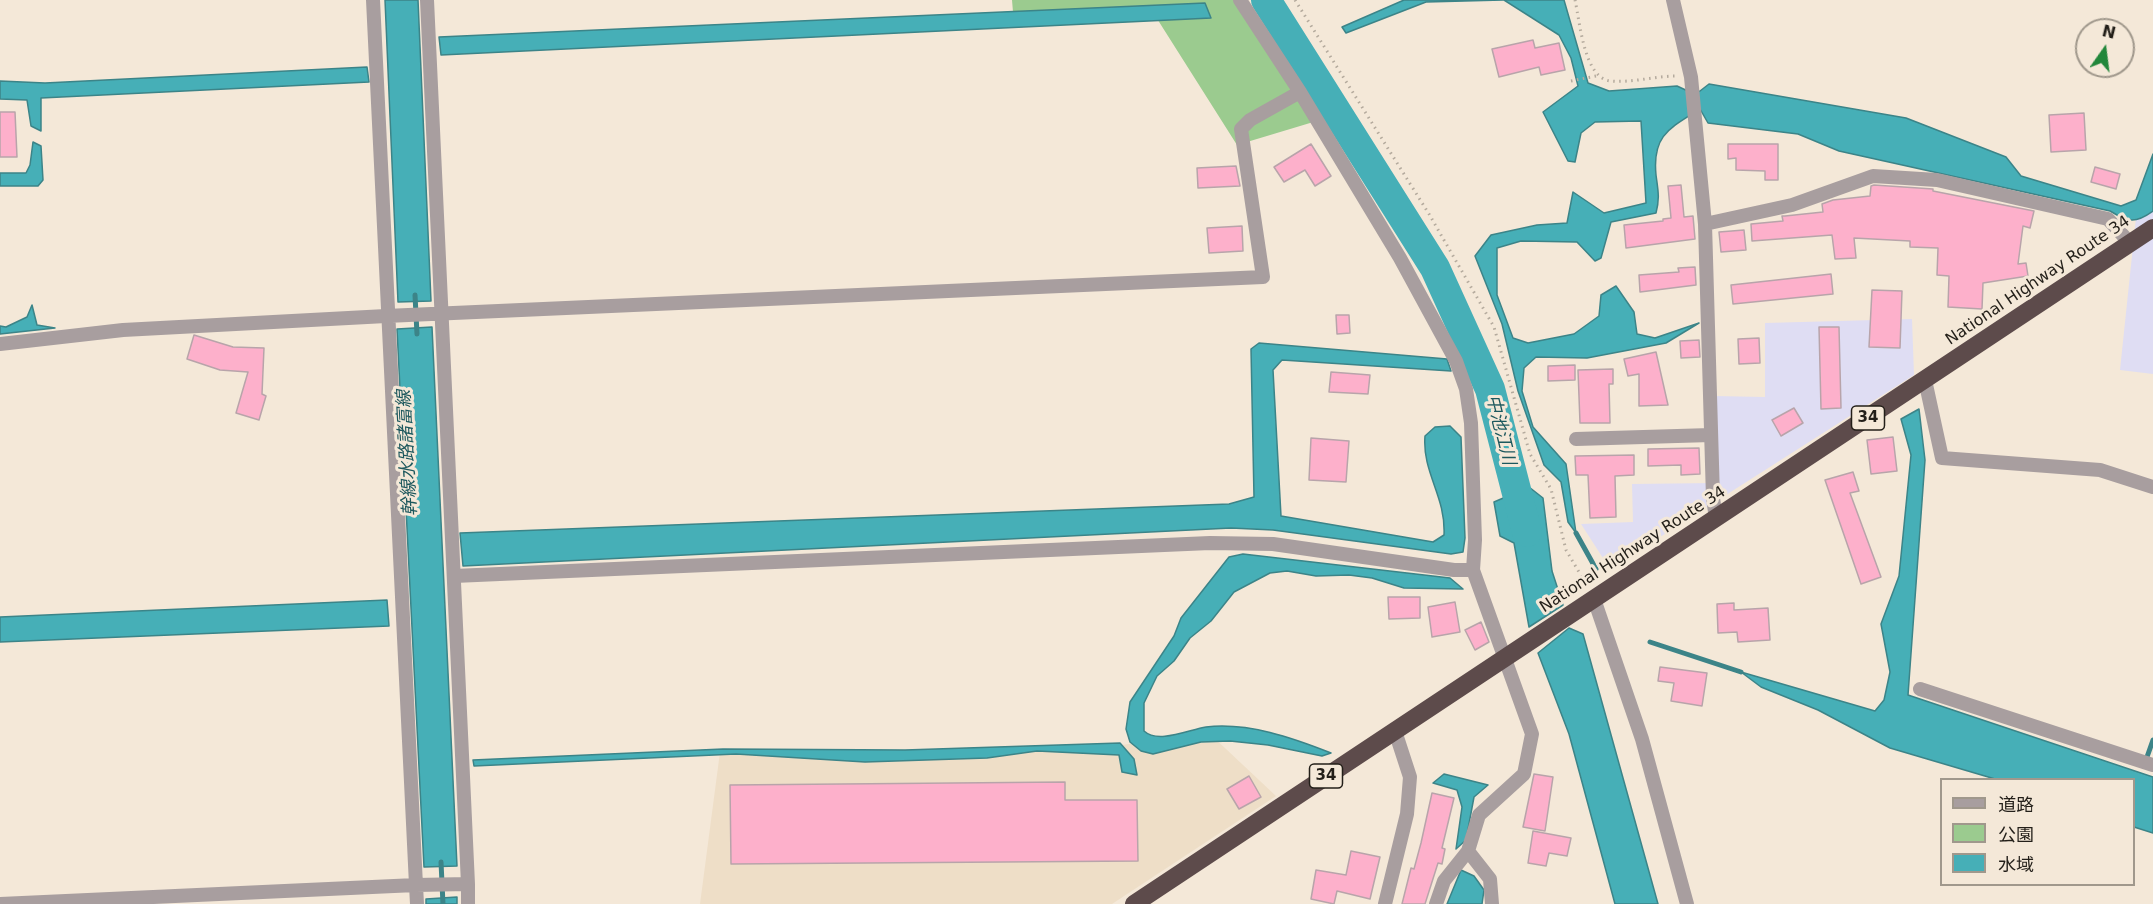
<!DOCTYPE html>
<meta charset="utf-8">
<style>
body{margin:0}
#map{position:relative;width:2153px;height:904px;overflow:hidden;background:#f4e8d8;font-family:"DejaVu Sans","Noto Sans JP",sans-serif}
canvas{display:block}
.legend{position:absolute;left:1940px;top:778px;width:195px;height:108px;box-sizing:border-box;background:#f4e8d8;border:2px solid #a0988c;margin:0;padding:8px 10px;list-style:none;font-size:18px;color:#231f19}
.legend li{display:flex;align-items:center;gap:12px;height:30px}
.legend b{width:30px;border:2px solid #a0988c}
.north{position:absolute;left:2075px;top:18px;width:60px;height:60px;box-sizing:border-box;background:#f4e8d8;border:2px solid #a0988c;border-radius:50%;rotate:14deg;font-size:16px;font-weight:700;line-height:24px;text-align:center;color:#231f19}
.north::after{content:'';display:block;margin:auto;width:21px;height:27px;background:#22873b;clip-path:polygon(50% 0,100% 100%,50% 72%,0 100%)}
</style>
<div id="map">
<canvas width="2153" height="904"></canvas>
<ul class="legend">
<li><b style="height:8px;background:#a89e9f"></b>道路</li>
<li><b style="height:16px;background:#9bcb8f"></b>公園</li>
<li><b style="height:16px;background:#46afb7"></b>水域</li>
</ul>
<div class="north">N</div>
</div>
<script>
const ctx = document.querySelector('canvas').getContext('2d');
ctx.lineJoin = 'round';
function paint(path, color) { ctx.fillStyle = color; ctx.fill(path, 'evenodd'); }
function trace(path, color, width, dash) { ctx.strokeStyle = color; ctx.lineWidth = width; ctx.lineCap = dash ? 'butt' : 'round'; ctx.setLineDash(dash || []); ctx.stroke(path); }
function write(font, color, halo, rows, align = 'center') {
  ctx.font = font + ' "DejaVu Sans","Noto Sans JP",sans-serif'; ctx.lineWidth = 6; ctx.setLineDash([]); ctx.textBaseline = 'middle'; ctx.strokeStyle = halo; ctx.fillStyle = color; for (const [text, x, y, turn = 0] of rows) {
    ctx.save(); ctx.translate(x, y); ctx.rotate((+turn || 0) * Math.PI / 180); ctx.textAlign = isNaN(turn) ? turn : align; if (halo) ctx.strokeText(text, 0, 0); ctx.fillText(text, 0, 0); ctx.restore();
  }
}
paint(new Path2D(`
 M2153 169V374L2120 370 2137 208Z
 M1912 319 1914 375 1610 569 1581 524 1633 522 1632 484 1716 483 1714 396 1765 397V323Z`), '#dfddf3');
paint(new Path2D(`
 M1209 733 1276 796 1112 904H700L720 752 1107 747Z`), '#eedec7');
paint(new Path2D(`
 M1012 0H1245L1320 120 1237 145 1149 6 1013 12Z`), '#9bcb8f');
const water = new Path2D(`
 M385 0H418L431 301 398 302Z
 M1404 0H1503L1426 2 1346 33 1342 27Z
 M1504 0H1564L1588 83 1609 91 1677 86 1690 92 1700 91 1709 84 1906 118 2006 157 2021 176 2121 206 2136 200 2153 154V211C2135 224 2128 222 2110 211L1839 151 1798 134 1708 123 1700 109C1670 128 1652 135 1656 175 1658 190 1660 198 1656 213L1611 222 1601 258 1595 261 1577 242 1521 241 1497 248V295L1513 338 1528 343 1574 334 1599 316 1601 295 1616 286 1634 312 1637 334 1655 338 1699 323 1666 343 1587 358 1536 357 1524 368 1522 391 1533 427 1566 464 1576 533 1568 522 1561 482 1544 465 1518 391 1502 324 1475 256 1491 235 1537 225 1567 223 1573 192 1604 213 1646 203 1641 121 1595 122 1581 133 1575 162 1568 161 1543 112 1578 86 1571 58 1559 35Z
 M1205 3 1211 18 441 55 439 37Z
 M367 67 369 82 41 98V131L31 126 27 100 0 99V81L45 83Z
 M33 142 41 146 43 180 38 186H0V173H26L30 165Z
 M32 305 37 325 55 328 0 334V326L6 327 27 317Z
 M432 327 457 866 424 867 397 329Z
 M1259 343 1447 359 1451 371 1282 360 1273 370 1281 516 1433 542 1444 535C1446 496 1422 473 1425 436L1435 427 1450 426 1461 437 1465 538 1463 552 1451 554 1273 530 1231 528 463 566 460 533 1229 504 1254 497 1251 349Z
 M1919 409 1925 460 1908 695 2153 777V833L2134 827V780L1995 779 1890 748 1818 710 1761 687 1741 672 1875 711 1884 700 1890 672 1881 624 1899 576 1911 455 1901 419Z
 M1529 487 1543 498 1552 571 1563 605 1529 627 1514 543 1500 536 1494 502Z
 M1243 554 1450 578 1463 589 1404 588 1372 578 1349 575 1316 576 1287 571 1270 573 1234 592 1211 621 1190 638 1174 661 1157 676 1144 703V731C1158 744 1188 730 1206 727 1248 722 1293 738 1331 753L1322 756 1268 745 1230 741 1201 742 1153 754 1141 751 1130 742 1126 729 1130 702 1174 636 1181 618 1229 557Z
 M387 600 389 626 0 642V617Z
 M1569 628 1583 634 1658 904H1615L1569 734 1538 653Z
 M1120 743 1134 759 1137 775 1122 772 1119 755 1037 751 987 758 865 762 736 754 474 766 473 760 723 749 905 750Z
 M1444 774 1488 785 1474 797 1466 840 1456 849 1462 807 1457 790 1433 783Z
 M1461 870 1474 876 1484 890 1482 904H1447Z
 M457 897V904H426V899Z`);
paint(water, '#46afb7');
trace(water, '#3c8488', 1.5);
trace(new Path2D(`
 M415 295 417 334
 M1576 533 1596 569
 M1650 642 1741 672
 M2147 757 2153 740
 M441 862 443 904`), '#3c8488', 5);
trace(new Path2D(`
 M1266 0 1435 268 1490 389 1527 532`), '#46afb7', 30);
const building = new Path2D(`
 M1533 40 1535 48 1559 43 1565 70 1541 75 1539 67 1499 77 1492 49Z
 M0 112H15L17 157H0Z
 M2084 113 2086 150 2051 152 2049 115Z
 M1311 144 1331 176 1315 186 1305 170 1284 182 1274 167Z
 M1728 144H1778V180H1765V171L1736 170V158L1728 159Z
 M1236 166 1240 186 1198 188 1197 168Z
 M2095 167 2120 174 2116 189 2091 182Z
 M1681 185 1684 217 1693 216 1695 239 1626 248 1624 225 1663 221V219L1671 218 1668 186Z
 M1874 185 1933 189V191L2034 211 2030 228 2023 226 2018 264 2026 263 2028 276 1983 283 1982 309 1948 307 1949 276 1937 275 1938 248 1910 247V241L1854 238 1856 258 1835 259 1832 235 1752 241 1751 224 1783 221 1782 216H1785L1823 212 1822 204 1833 200 1870 196 1871 186Z
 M1242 226 1243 251 1209 253 1207 228Z
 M1744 230 1746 250 1721 252 1719 232Z
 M1695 267 1696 285 1640 292 1639 275 1679 272 1678 268Z
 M1831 274 1833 294 1733 304 1731 285Z
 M1872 290 1902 291 1900 348 1869 347Z
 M1336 315H1349L1350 333 1337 334Z
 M1819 327H1839L1841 408 1821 409Z
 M194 335 233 347 264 348 262 394 266 396 259 420 236 413 248 372 220 370 187 359Z
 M1759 338 1760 363 1739 364 1738 339Z
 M1699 340 1700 357 1681 358 1680 341Z
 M1656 352 1668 405 1639 406V374L1628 376 1624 359Z
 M1575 365V380L1548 381V366Z
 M1613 369V384H1609L1610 423H1580L1578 370Z
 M1331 372 1370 375 1368 394 1329 392Z
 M1794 408 1803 423 1781 436 1772 420Z
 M1893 437 1897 471 1871 474 1867 440Z
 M1311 438 1349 441 1346 482 1309 480Z
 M1699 448 1700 474 1681 475V465L1648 466V449Z
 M1634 455V475L1615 476 1616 517 1590 518 1588 475H1576L1575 456Z
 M1853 472 1859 491 1850 493 1881 577 1861 584 1825 480Z
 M1388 597H1420V618L1389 619Z
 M1455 602 1460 632 1432 637 1428 607Z
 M1734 603V610L1768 608 1770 640 1738 642 1737 632 1718 633 1717 604Z
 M1481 622 1489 642 1475 650 1465 630Z
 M1660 667 1707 673 1702 706 1671 701 1674 683 1658 681Z
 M1534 774 1553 777 1545 831 1523 827Z
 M1249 776 1261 797 1239 809 1227 789Z
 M1065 782V800H1137L1138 861 731 864 730 785Z
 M1432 793 1454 798 1442 848 1445 849 1442 864 1438 863 1425 904H1402L1411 868 1414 869 1421 843Z
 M1533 831 1571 838 1567 856 1549 853 1546 866 1528 863Z
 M1351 851 1380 857 1370 899 1337 891 1334 904 1311 899 1316 870 1346 875Z`);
paint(building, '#fdb0cb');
trace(building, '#b8a4aa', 1.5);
trace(new Path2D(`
 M1295 0 1429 214 1494 327 1530 454 1551 489 1566 550 1586 584
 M1575 0C1580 22 1584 79 1611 81 1632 83 1655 76 1677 76
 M1571 81 1596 76`), '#b4aa9d', 3, [1.5, 4.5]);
trace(new Path2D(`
 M373 0 416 885 468 884V904
 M427 0 468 884
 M1240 0 1300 92 1400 258 1456 361 1466 389 1471 423 1475 540 1473 570 1532 734 1524 774 1479 815 1468 851
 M1673 0 1691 77 1705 224 1713 498 1716 519
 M1705 224 1792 205 1873 176 1937 180 2108 219 2130 243
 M0 344 123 330 386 316 1263 277 1241 129 1250 120 1300 92
 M1925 380 1942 458 2100 470 2153 487
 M1576 439 1711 435
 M454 576 1210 543 1273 544 1454 570H1473
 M1594 599 1642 739 1687 904
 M1920 689 2153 765
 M0 904 416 885 417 904
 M1385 904 1407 814 1410 777 1395 731
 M1436 904 1444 881 1468 851 1490 879 1492 904`), '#a89e9f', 14);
trace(new Path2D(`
 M1134 904 2153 228`), '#5d4b4b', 18);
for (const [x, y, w] of [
 [1868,418,33],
 [1326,776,33]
]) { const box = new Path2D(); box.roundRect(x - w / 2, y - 12, w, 24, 4.5); ctx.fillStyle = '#f4e8d8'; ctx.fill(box); trace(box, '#231f19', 1.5); }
write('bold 15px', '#231f19', null, [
 ["34",1868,418],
 ["34",1326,776]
]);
write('16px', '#231f19', '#f4e8d8', [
 ["National Highway Route 34",2038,281,-34],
 ["National Highway Route 34",1633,550,-33]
]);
write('italic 18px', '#1d585d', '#f4e8d8', [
 ["中池江川",1500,430,76],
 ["幹線水路諸富線",408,453,-93]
]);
</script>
